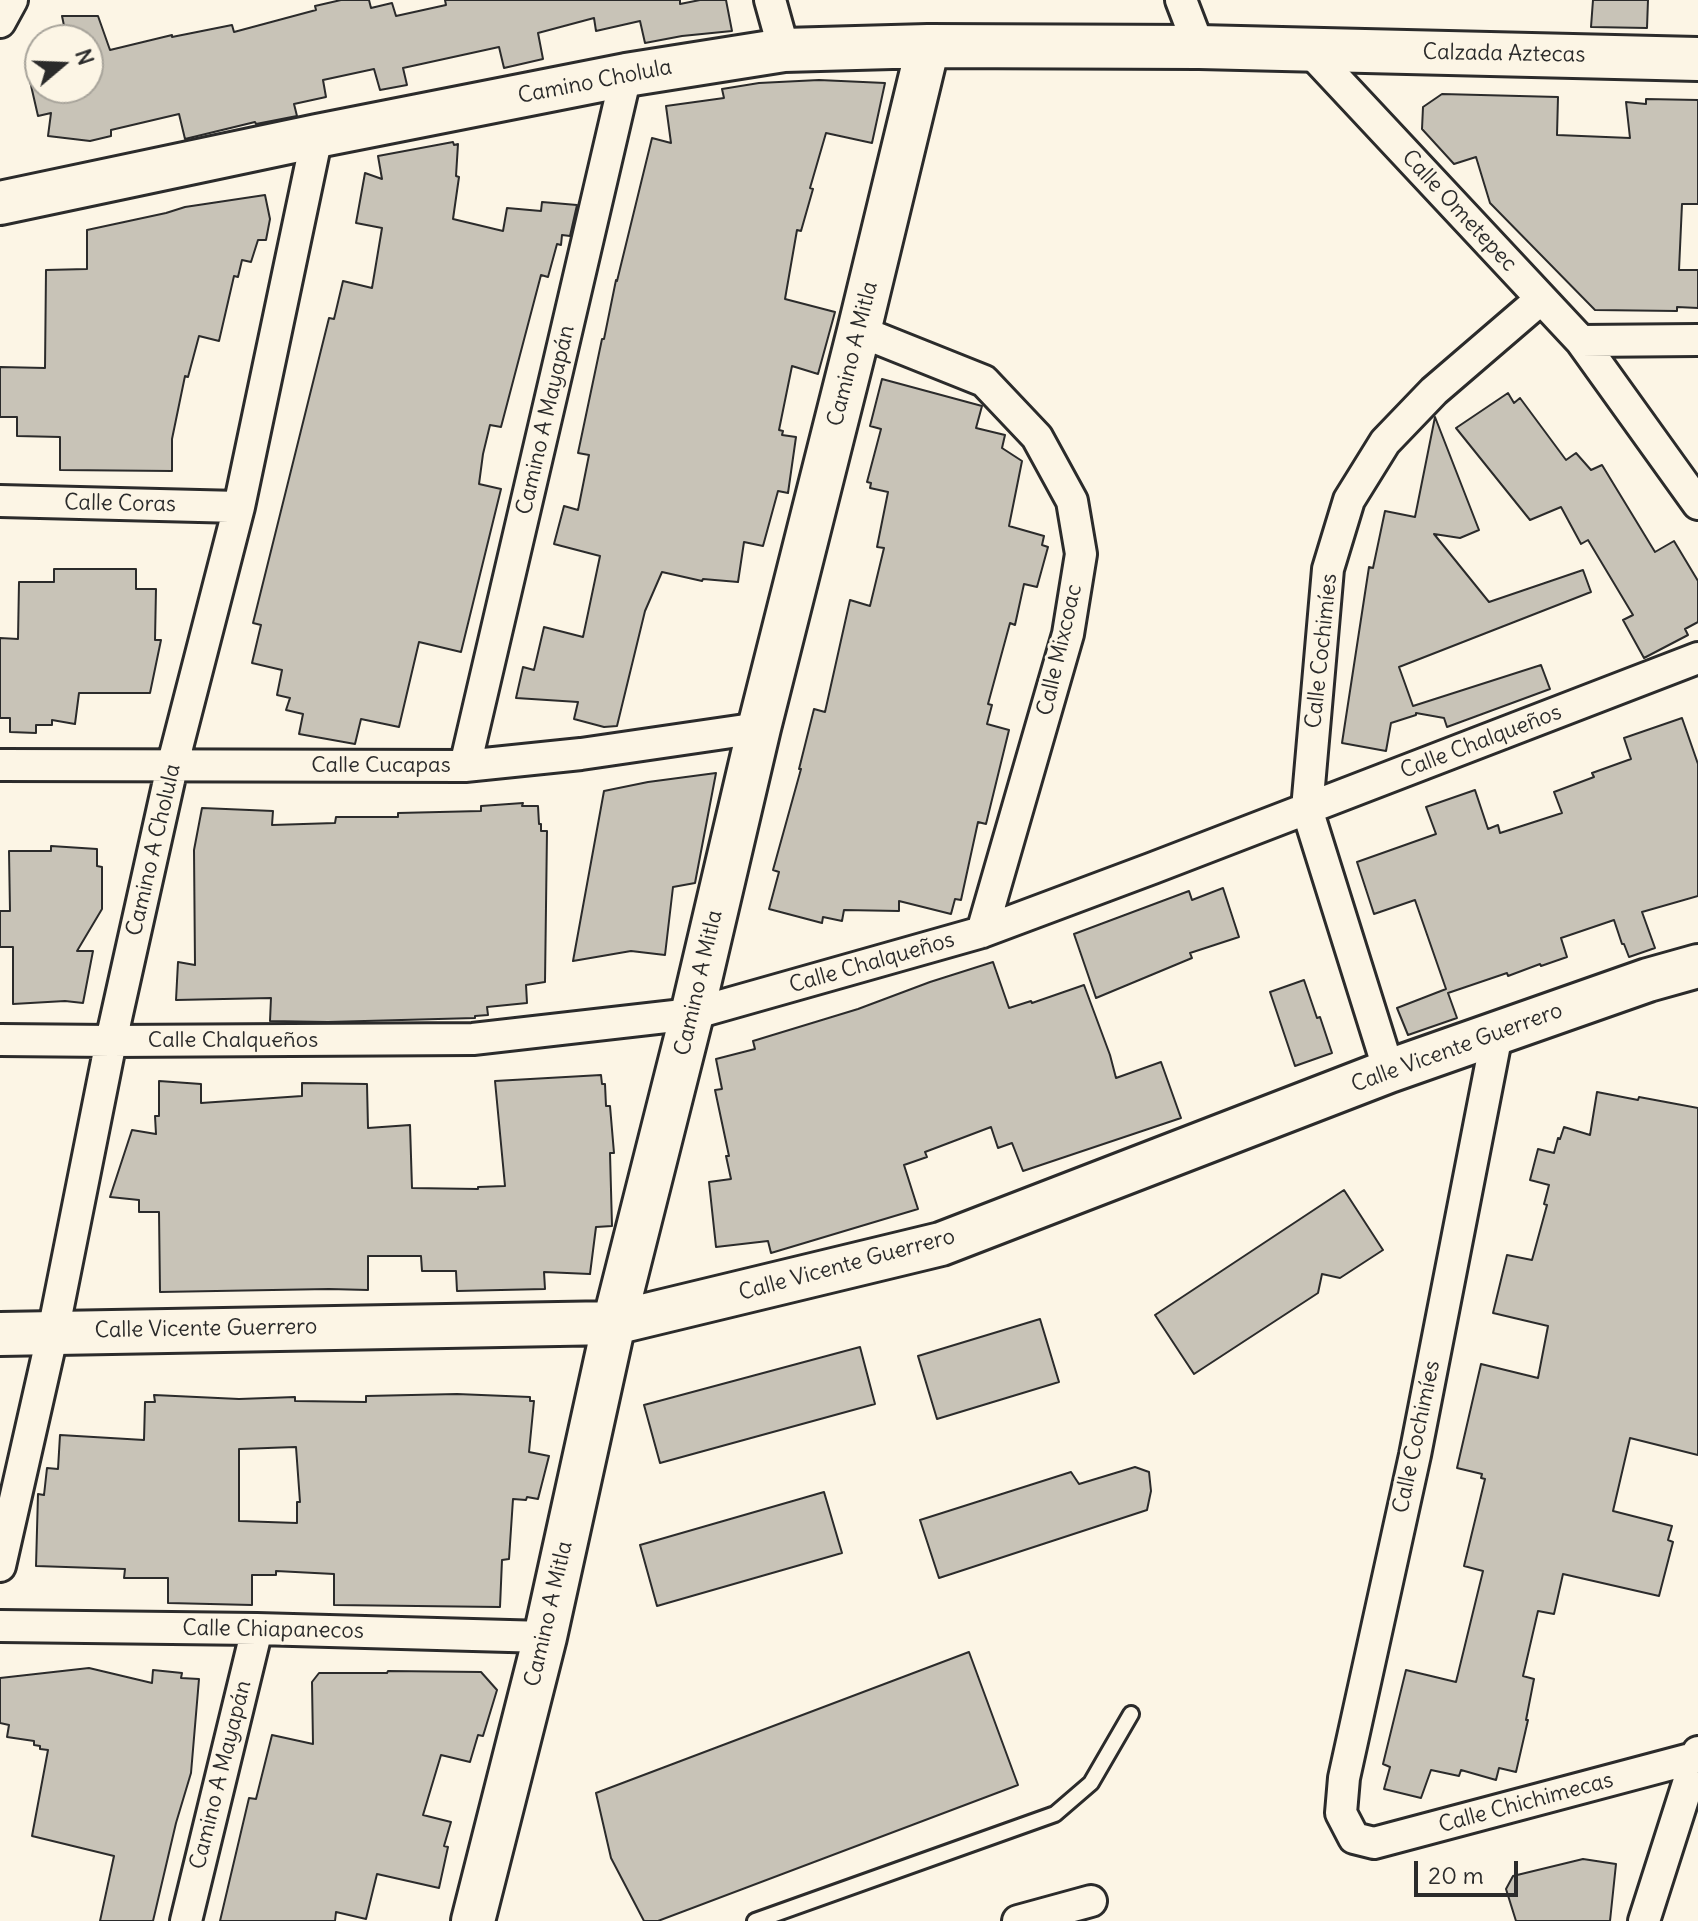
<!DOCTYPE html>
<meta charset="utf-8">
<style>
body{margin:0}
#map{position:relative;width:1698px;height:1921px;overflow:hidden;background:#fcf5e5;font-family:Delius,sans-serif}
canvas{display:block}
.north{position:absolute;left:24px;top:24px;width:80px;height:80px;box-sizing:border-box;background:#fcf5e5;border:2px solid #a8a49b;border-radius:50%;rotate:71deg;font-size:22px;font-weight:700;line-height:32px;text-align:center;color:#2b2b2b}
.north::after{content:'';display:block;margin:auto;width:28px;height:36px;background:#2b2b2b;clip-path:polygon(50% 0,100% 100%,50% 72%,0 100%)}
.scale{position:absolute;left:1414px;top:1861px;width:104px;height:36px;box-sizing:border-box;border:4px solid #2b2b2b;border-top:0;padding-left:10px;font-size:24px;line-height:28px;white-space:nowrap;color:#2b2b2b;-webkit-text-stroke:6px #fcf5e5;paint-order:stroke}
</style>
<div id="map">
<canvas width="1698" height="1921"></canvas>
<div class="north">N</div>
<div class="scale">20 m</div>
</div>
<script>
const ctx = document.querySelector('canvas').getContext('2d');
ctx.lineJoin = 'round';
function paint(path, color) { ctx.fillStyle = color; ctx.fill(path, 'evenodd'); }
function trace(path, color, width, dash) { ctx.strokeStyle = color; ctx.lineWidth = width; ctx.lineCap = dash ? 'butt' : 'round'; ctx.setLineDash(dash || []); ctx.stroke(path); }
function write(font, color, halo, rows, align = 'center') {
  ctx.font = font + ' Delius,sans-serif'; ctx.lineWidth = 6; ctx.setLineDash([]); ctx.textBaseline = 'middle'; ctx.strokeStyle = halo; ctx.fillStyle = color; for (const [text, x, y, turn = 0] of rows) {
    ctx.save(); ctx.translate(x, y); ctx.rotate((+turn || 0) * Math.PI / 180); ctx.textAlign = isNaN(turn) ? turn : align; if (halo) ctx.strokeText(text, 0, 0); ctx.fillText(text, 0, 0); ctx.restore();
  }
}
const building = new Path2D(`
 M341 0H369L371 8 392 3 396 16 446 5 445 0H680V4L700 0H726L732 31 682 36 645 43 640 21 596 31 594 18 538 33 543 59 504 68 499 47 403 68 407 85 380 90 374 69 323 80 326 97 294 104 297 116 256 124 255 122 185 139 179 114 111 130V136L90 141 48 136 51 113 38 116 27 68 40 65V88H88V40H67L62 16H98L110 50 172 35V37L232 25 234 32 316 10 315 6Z
 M1593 0H1648L1647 28 1591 27Z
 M819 80 885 83 872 143 826 133 810 188 813 189 801 231 797 230 785 299 835 312 818 374 792 366 779 430 783 431 782 435 796 437 788 493 778 491 763 546 744 542 738 582 703 579 702 581 662 572 645 611 617 726 604 727 574 719 578 702 516 698 523 667 534 670 544 627 583 637 600 556 554 544 564 506 578 510 589 455 578 453 602 339H604L616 280 617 281 652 138 671 143 666 106 724 98 722 89 759 83Z
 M1442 94 1558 97 1557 135 1630 138 1626 102 1646 104V99L1698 100V204H1682L1679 270H1698V308L1677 307V311L1595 310 1490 203 1476 157 1454 164 1422 129 1423 107Z
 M453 142 454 145 458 144 456 176 459 177 453 219 503 231 507 208 541 211 542 202 577 205 570 236 562 235 561 245 557 244 548 277 541 275 501 427 490 425 483 454 479 484 501 489 461 652 419 642 399 727 361 719 355 744 299 734 303 714 286 710 290 698 277 695 282 670 252 663 261 625 253 623 329 318 334 319 343 281 372 288 382 228 356 223 365 173 382 179 378 156Z
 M265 195 270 219 266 240H258L251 262 242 260 238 277 234 276 219 341 199 336 188 377 185 376 172 439V471L60 470V437L17 436V417H0V367L45 368 46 270 87 269V230L166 213 185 207Z
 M882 379 982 406 976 428 1005 435 1002 448 1022 461 1009 526 1044 536 1042 545 1048 547 1037 587 1024 584 1015 625 1010 623 988 704 992 705 987 724 1009 730 986 824 978 822 961 900 955 899 951 914 899 901V911L844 910 842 921 823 917 822 923 769 909 779 872 773 870 801 769H799L814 709 825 712 850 600 870 606 884 548 877 547 888 492 870 488 871 483 867 482 881 429 870 426Z
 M1508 393 1514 403 1520 398 1566 460 1576 453 1591 470 1602 465 1655 552 1674 541 1698 581V622L1685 629 1688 635 1644 658 1623 620 1633 615 1588 540 1581 544 1561 507 1530 520 1456 428Z
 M1435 417 1479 530 1460 538 1434 534 1489 602 1583 570 1591 592 1399 667 1413 706 1541 665 1550 689 1447 727 1444 718 1416 713V715L1391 723 1386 751 1342 743 1369 567 1373 568 1385 511 1415 517Z
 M54 569H136V589H156L155 640H161L150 693H79L75 724 52 720V725H36V733L10 732V718H0V638L18 639 19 582H54Z
 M1682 718 1698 764V896L1642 912 1655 948 1629 957 1624 944H1622L1614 920 1561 938 1567 957 1541 966 1540 964 1508 976 1507 973 1448 993 1457 1018 1408 1035 1397 1008 1446 989 1415 900 1374 914 1357 862 1436 834 1426 807 1475 790 1488 829 1498 825 1500 833 1562 813 1554 792 1594 777 1592 773 1631 759 1624 738Z
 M716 773 695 883 673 887 665 955 631 951 573 961 604 791 648 782Z
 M523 803 522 806H538L539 824H541V831H547L545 982 526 985 527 1003 487 1007 488 1015 475 1016V1018L328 1022 270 1021 271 998 176 1000 178 962 195 965 194 850 202 808 273 811 272 825 335 823 336 817H398V813L481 811V806Z
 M51 846 97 849V866L102 867V909L77 951H93L83 1003 65 1001 13 1004V947H0V911H10L9 851H51Z
 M1223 888 1239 937 1190 953 1192 958 1096 998 1074 934 1189 891 1192 900Z
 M993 962 1009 1008 1031 1001 1032 1003 1084 985 1110 1055 1116 1078 1161 1062 1181 1118 1023 1171 1012 1143 998 1148 991 1127 925 1152 927 1157 904 1165 918 1209 771 1253 768 1241 716 1247 709 1182 731 1179 726 1156H729L715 1090 722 1089 716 1059 755 1049 753 1041 858 1009 930 982Z
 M1304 980 1317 1018 1320 1017 1332 1053 1295 1066 1270 992Z
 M601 1075 602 1084H605L606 1106H610L614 1153H610L612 1226 596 1227 590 1274 544 1272 545 1289 457 1291 456 1271H422L421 1256H368V1290L329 1289 160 1292 159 1212H139V1200L110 1197 132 1130 156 1134 155 1116H159V1081L201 1084V1103L302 1096V1083L367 1084 368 1128 410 1125 412 1188 478 1189V1187L505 1186 495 1081Z
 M1597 1092 1638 1100 1639 1097 1698 1108V1455L1630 1438 1613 1511 1672 1526 1668 1540 1673 1542 1659 1596 1563 1574 1554 1614 1538 1611 1523 1676 1534 1679 1526 1720H1528L1516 1772 1499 1768 1496 1780 1461 1770 1459 1776 1431 1770 1421 1798 1384 1789 1390 1767 1383 1764 1406 1670 1456 1682 1483 1571 1464 1566 1485 1479 1481 1478 1482 1474 1457 1468 1481 1364 1538 1378 1548 1326 1493 1313 1507 1255 1532 1260 1547 1205 1544 1204 1549 1185 1530 1180 1538 1149 1554 1153 1558 1138 1560 1139 1564 1127 1590 1135Z
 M1344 1190 1383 1250 1340 1278 1322 1274 1318 1293 1194 1374 1155 1315Z
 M1040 1319 1059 1382 937 1419 918 1356Z
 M860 1347 875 1404 660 1463 644 1405Z
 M457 1394 530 1397V1401H534L529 1452 549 1456 538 1499 527 1497 526 1500 513 1499 509 1559 502 1560 500 1607 334 1605V1574L276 1571V1575H252V1605L168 1603V1578H124L125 1569 36 1566 38 1494 44 1495 47 1468 58 1469 60 1435 144 1440 145 1402H155L154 1395 239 1399 295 1397V1401L366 1402V1396ZM296 1447 300 1502H297V1523L239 1521V1449Z
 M1135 1467 1149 1472 1151 1491 1147 1510 939 1578 920 1520 1071 1472 1079 1484Z
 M824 1492 842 1553 657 1606 640 1545Z
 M969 1652 1018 1785 658 1921H644L611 1858 596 1793Z
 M89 1668 152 1683 153 1670 182 1673 181 1678 199 1679 191 1773 176 1823 153 1921H100L114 1856 32 1836 48 1750 40 1749V1746L34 1745V1741L7 1737 9 1725 0 1723V1678Z
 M388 1671 481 1672 497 1690 483 1736 478 1735 470 1762 441 1755 423 1815 451 1822 444 1846 448 1847 439 1888 377 1874 366 1919 336 1912 335 1921H220L249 1798 256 1799 272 1735 313 1744 312 1682 319 1673H387Z
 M1583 1859 1616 1864 1610 1921H1516L1506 1889 1513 1876Z`);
paint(building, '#c8c3b7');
trace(building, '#2b2b2b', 2);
const lane = new Path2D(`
 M755 1921 1055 1814 1091 1783 1131 1714`);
const street = new Path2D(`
 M770 0 784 50
 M1181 0 1199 47
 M0 22 12 0
 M1309 50 1581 341 1698 504
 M859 331 984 381 1037 437 1072 501 1081 554 1068 634 982 932
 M1581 341 1698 340
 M0 501 239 507
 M0 765 465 766 581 754 759 728
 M465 766 626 75
 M1497 1034 1415 1455 1344 1778 1341 1813 1354 1838 1374 1843 1698 1757
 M0 1040 111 1041 473 1039 692 1014 982 932 1153 868 1698 658
 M1389 1071 1307 809 1328 569 1349 500 1385 442 1434 391 1541 299
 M0 1566 53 1332 111 1041 172 767 239 507 317 136
 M0 1626 257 1629 545 1637
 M186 1921 257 1629
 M1018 1921 1091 1901
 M1644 1921 1698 1752`);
const secondary = new Path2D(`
 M0 203 317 136 626 75 784 50 928 46 1199 47 1698 59
 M0 1334 614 1323 941 1244 1389 1071 1648 980 1698 966
 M473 1921 545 1637 614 1323 692 1014 759 728 859 331 928 46`);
trace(lane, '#2b2b2b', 20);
trace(street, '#2b2b2b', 36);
trace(secondary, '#2b2b2b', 48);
trace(lane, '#fcf5e5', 14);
trace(street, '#fcf5e5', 30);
trace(secondary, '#fcf5e5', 42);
write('22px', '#2b2b2b', '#fcf5e5', [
 ["Calzada Aztecas",1504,54,1],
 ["Camino Cholula",595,82,-11],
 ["Calle Ometepec",1459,211,47],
 ["Camino A Mitla",853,354,-76],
 ["Camino A Mayapán",546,420,-77],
 ["Calle Coras",120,504,1],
 ["Calle Mixcoac",1060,650,-77],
 ["Calle Cochimíes",1322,651,-84],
 ["Calle Chalqueños",1481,742,-21],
 ["Calle Cucapas",381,766],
 ["Camino A Cholula",154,850,-77],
 ["Calle Chalqueños",872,963,-16],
 ["Camino A Mitla",699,983,-77],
 ["Calle Chalqueños",233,1041],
 ["Calle Vicente Guerrero",1457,1048,-20],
 ["Calle Vicente Guerrero",847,1265,-15],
 ["Calle Vicente Guerrero",206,1329,-1],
 ["Calle Cochimíes",1417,1437,-78],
 ["Camino A Mitla",549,1614,-77],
 ["Calle Chiapanecos",273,1630,1],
 ["Camino A Mayapán",221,1775,-76],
 ["Calle Chichimecas",1526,1803,-15]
]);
</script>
